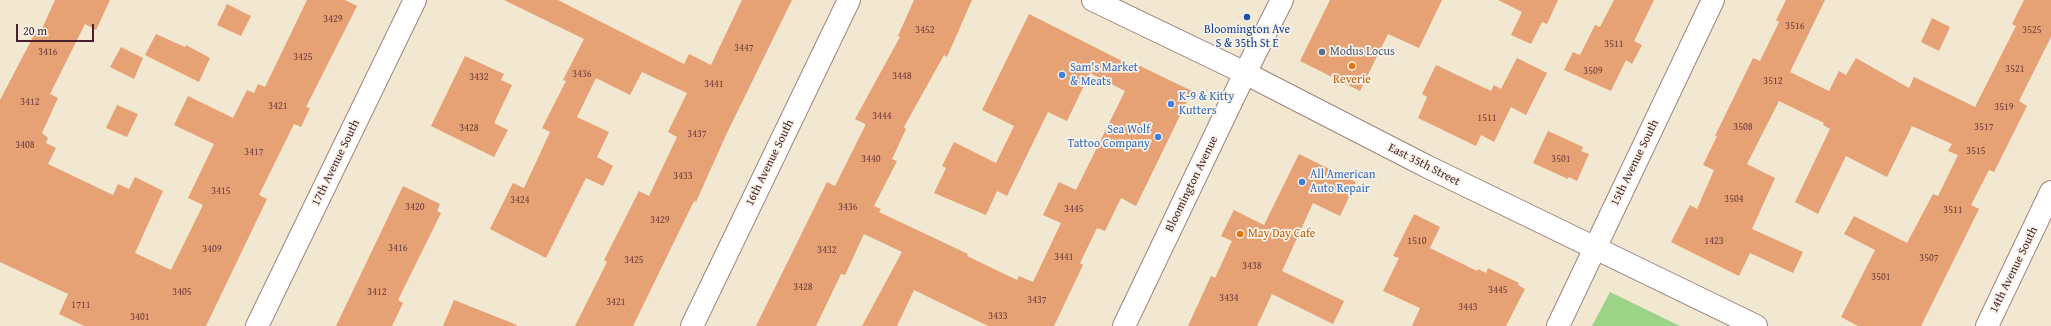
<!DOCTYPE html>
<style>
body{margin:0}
#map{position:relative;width:2051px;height:326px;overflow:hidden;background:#f2e7d0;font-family:"Gentium Book Plus",serif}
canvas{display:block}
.scale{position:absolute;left:16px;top:24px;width:78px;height:18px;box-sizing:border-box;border:2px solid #4a1f2b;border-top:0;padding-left:5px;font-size:12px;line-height:14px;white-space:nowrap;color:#4a1f2b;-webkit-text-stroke:3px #f7f3e8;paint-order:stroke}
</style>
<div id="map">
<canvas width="2051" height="326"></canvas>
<div class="scale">20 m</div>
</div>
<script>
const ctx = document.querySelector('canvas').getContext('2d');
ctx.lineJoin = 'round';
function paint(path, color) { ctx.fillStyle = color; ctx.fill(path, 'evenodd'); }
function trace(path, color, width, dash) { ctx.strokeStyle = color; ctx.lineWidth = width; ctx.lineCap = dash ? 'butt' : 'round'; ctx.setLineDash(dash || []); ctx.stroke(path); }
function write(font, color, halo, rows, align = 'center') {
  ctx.font = font + ' "Gentium Book Plus",serif'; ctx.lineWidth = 3.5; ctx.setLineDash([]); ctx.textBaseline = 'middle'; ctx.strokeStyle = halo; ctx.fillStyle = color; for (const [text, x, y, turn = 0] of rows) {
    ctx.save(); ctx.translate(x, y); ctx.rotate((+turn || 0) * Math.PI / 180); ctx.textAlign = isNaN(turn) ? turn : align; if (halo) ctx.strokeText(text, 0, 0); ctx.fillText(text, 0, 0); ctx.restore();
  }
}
paint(new Path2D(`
 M1610 292 1680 326H1592Z`), '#9bd486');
paint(new Path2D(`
 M55 0H110L96 30 85 24 50 94 58 98 42 133 48 138 46 143 56 148 48 164 113 195 118 184 129 189 135 177 163 191 135 253 171 270 203 205 188 198 214 144 174 125 188 96 233 118 247 90 254 93 258 84 265 87 307 0H345L357 6 306 107 310 108 301 127 294 124 259 195 267 199 206 326H84L59 314 68 294 0 262V100L33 37H34L37 32 40 33Z
 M504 0H558L684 64 689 54 711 65 742 0H792L726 135 696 202 694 201 633 326H575L607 262 604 260 639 191 649 196 677 137 668 132 687 93 642 72 630 95 596 78 577 117 609 132 597 157 613 166 603 186 586 178 546 258 490 229 513 183 524 188 550 132 542 128 566 81 563 80 584 39Z
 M914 0H972L947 57 944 55 904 127 906 129 892 159 897 161 874 206 881 209 879 212 968 254 967 256 1017 280 1019 276 1033 282 1061 223 1043 215 1059 182 1076 190 1125 91 1090 73 1067 121 1048 112 1007 196 997 191 986 215 934 193 946 168 942 166 954 142 996 163 1014 126 982 110 1029 14 1136 68 1138 65 1192 91 1136 206 1121 198 1105 231 1097 228 1080 263 1083 265 1054 326H988L914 290 897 326H862L902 252 864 234 845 275 841 274 816 326H756L827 182 835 186 865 126V124L855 119 900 37 898 36Z
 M1330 0H1442L1419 48 1388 34 1360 91 1300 61Z
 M1498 0H1558L1547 24 1542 22 1531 44 1511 35 1522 12Z
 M1614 0H1654L1634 41 1642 45 1632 64 1626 60 1611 91 1564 70 1573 52 1580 55 1595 25 1600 27Z
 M1786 0H1825L1790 72 1829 91 1839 71 1846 75 1856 58 1909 88 1914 77 1975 107 2016 26 2012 24 2024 0H2051V37L2019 101 2027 106 1994 172 1989 170 1971 205 1979 209 1921 326H1858L1841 317 1875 250 1844 234 1854 216 1907 243 1933 194 1938 196 1958 155 1948 151 1952 144 1912 126 1887 177 1846 156 1818 214 1795 202 1830 129 1823 125 1824 123 1779 101 1747 164 1775 178 1752 229 1803 252 1793 273 1750 253 1739 276 1671 242 1690 205 1697 209 1714 170 1703 165 1717 136H1715L1753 58 1760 61 1779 22 1776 20Z
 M227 4 251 16 241 36 217 25Z
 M1932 18 1950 27 1939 51 1921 42Z
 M156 34 185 47 186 45 210 58 199 82 145 55Z
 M121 47 143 58 134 79 110 67Z
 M465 56 504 74 501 80 512 85 494 123 508 130 494 157 431 126Z
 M1517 58 1547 73 1526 115 1511 107 1494 142 1481 135 1476 146 1418 118 1427 97 1422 94 1436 65 1491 91 1494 85 1501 89Z
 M117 105 138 114 127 137 106 128Z
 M1548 131 1583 147 1581 151 1589 154 1577 181 1569 177 1568 179 1533 163Z
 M1299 154 1356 182 1340 216 1313 203 1282 271 1344 301 1333 324 1272 294 1257 326H1188L1211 276 1215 278 1232 241 1221 236 1234 210 1264 225Z
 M403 186 440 204 437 211 441 213 398 300 403 303 392 326H336Z
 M1414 214 1440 227 1430 248 1477 271 1478 269 1486 273 1488 268 1519 283 1518 285 1525 289 1506 326H1412L1420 308 1383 291 1399 258 1393 256Z
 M454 300 517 325 516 326H443Z`), '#e6a174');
const minor = new Path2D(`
 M257 326 415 0
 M692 326 849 0
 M1558 326 1713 0
 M1987 326 2051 192`);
const tertiary = new Path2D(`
 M1093 0 1245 73 1426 166 1756 326
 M1124 326 1245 73 1282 0`);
trace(minor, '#9e837e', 24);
trace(tertiary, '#9e837e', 24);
trace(minor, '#fff', 22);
trace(tertiary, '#fff', 22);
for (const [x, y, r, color] of [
 [1247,17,4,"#1a4fb4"],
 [1322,52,4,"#5c6f8a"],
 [1352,66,4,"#e8710a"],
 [1062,75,4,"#3f7fe0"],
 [1171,104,4,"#3f7fe0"],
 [1158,137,4,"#3f7fe0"],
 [1302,182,4,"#3f7fe0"],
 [1240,234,4,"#e8710a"]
]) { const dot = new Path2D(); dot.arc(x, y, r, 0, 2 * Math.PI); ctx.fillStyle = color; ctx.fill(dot); trace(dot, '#f7f3e8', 1.5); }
write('10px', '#71403d', null, [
 ["3429",333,19],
 ["3516",1795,26],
 ["3452",925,30],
 ["3525",2032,30],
 ["3511",1614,44],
 ["3447",744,48],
 ["3416",48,52],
 ["3425",303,57],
 ["3521",2015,69],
 ["3509",1593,71],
 ["3436",582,74],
 ["3448",902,76],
 ["3432",479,77],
 ["3512",1773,81],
 ["3441",714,84],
 ["3412",30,102],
 ["3421",278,106],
 ["3519",2004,107],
 ["3444",882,116],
 ["1511",1487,118],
 ["3508",1743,127],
 ["3517",1984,127],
 ["3428",469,128],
 ["3437",697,134],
 ["3408",25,145],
 ["3515",1976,151],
 ["3417",254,152],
 ["3440",871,159],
 ["3501",1561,159],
 ["3433",683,176],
 ["3415",221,191],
 ["3504",1734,199],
 ["3424",520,200],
 ["3420",415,207],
 ["3436",848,207],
 ["3445",1074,209],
 ["3511",1953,210],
 ["3429",660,220],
 ["1510",1417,241],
 ["1423",1714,241],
 ["3416",398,248],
 ["3409",212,249],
 ["3432",827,250],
 ["3441",1064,257],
 ["3507",1929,258],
 ["3425",634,260],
 ["3438",1252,266],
 ["3501",1881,277],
 ["3428",803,287],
 ["3445",1498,290],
 ["3405",182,292],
 ["3412",377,292],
 ["3434",1229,298],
 ["3437",1037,300],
 ["3421",616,302],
 ["1711",81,305],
 ["3443",1468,307],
 ["3433",998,316],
 ["3401",140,317]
]);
write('12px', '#164399', '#f7f3e8', [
 ["Bloomington Ave",1247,30],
 ["S & 35th St E",1247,44]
]);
write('12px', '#4e5e75', '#f7f3e8', [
 ["Modus Locus",1330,52]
], 'left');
write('12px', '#366cbe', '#f7f3e8', [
 ["Sam's Market",1070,68],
 ["& Meats",1070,82],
 ["K-9 & Kitty",1179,97],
 ["Kutters",1179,111],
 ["Sea Wolf",1150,130,"right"],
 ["Tattoo Company",1150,144,"right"],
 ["All American",1310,175],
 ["Auto Repair",1310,189]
], 'left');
write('12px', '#c56008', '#f7f3e8', [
 ["Reverie",1352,80],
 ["May Day Cafe",1248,234,"left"]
]);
write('12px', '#4a1f2b', '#f7f3e8', [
 ["17th Avenue South",336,163,-64],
 ["16th Avenue South",770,163,-64],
 ["15th Avenue South",1635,163,-64],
 ["East 35th Street",1424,165,27],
 ["Bloomington Avenue",1192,184,-64],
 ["14th Avenue South",2014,270,-64]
]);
</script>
